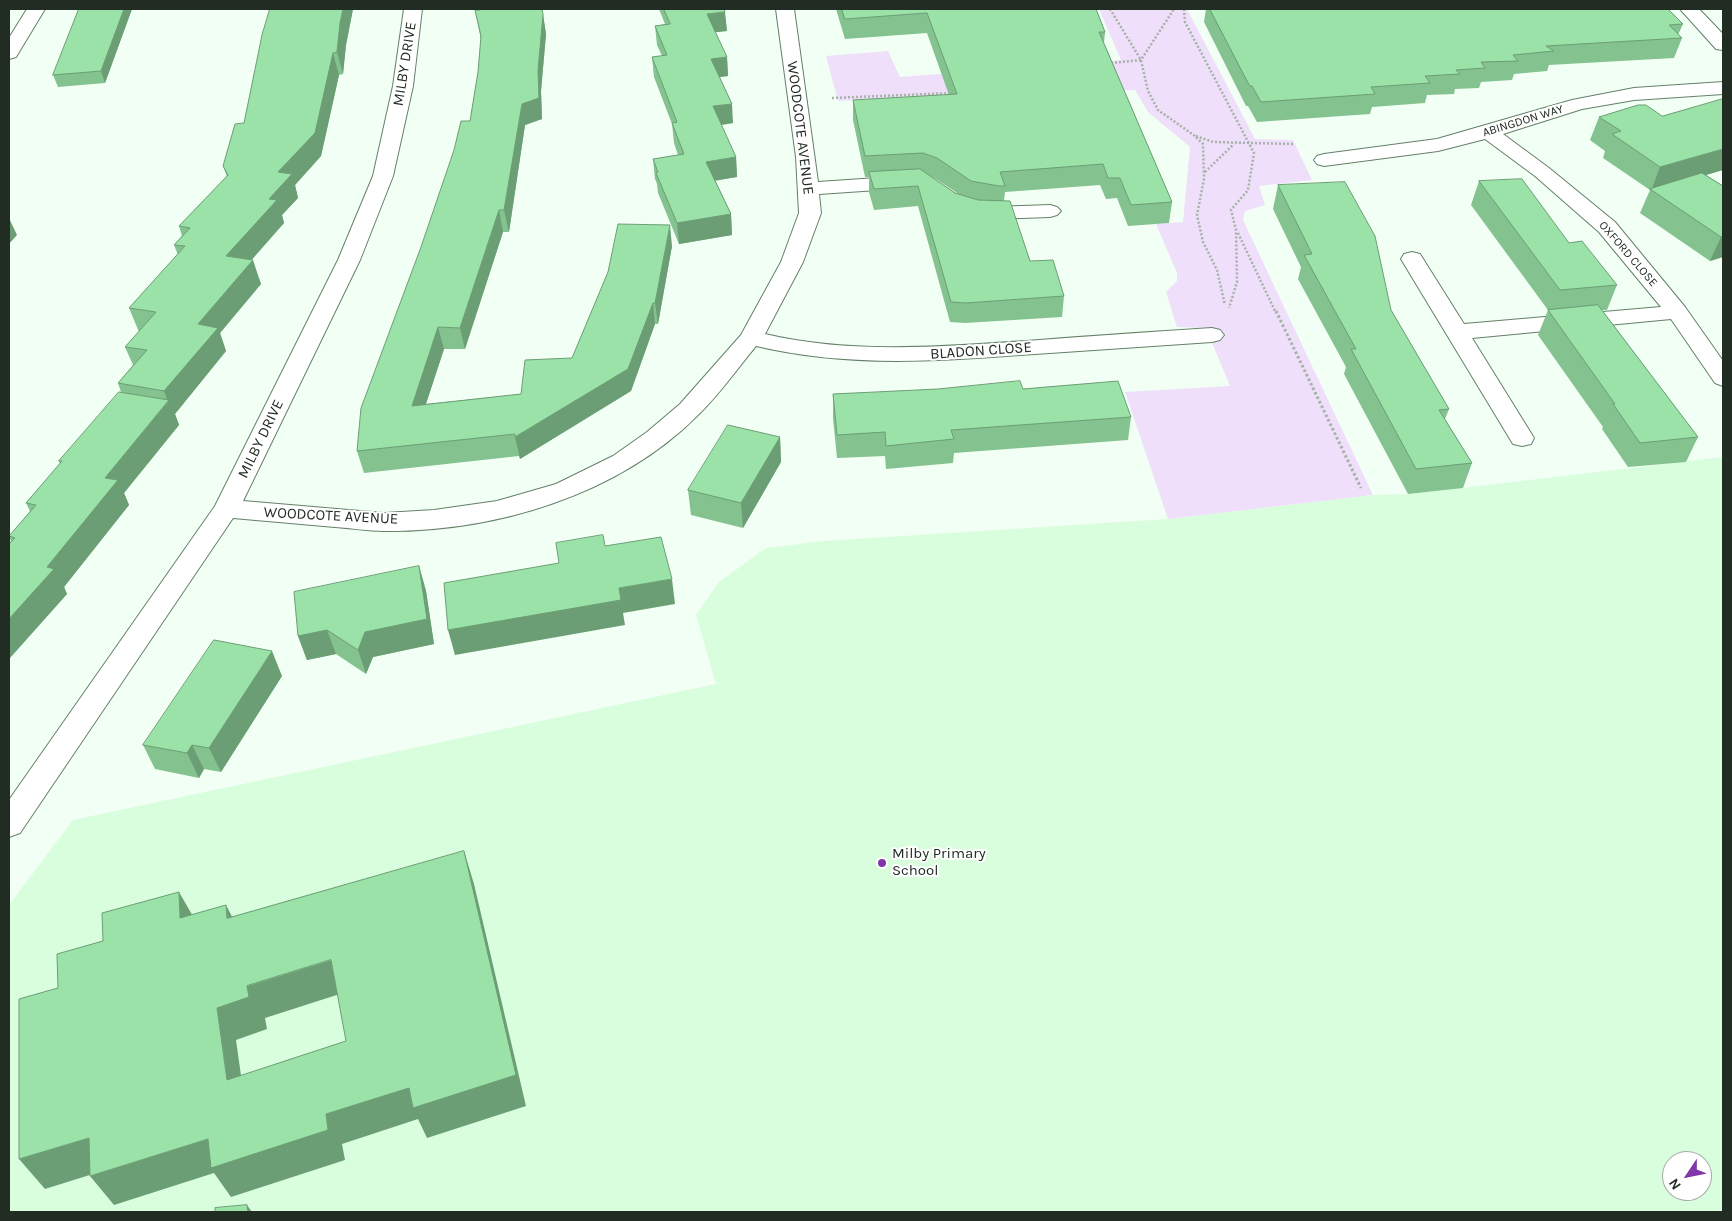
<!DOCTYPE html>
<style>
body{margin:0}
#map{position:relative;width:1732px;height:1221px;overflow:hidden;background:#f2fff4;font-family:Karla,sans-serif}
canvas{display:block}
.frame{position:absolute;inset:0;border:10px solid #212c22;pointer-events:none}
.north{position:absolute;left:1662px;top:1151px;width:50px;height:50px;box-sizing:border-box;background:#fff;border:1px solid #a6aba7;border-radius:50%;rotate:236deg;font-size:14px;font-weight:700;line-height:20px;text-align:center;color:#212c22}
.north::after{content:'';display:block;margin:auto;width:18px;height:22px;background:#8037a9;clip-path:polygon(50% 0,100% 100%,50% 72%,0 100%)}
</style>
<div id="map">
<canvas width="1732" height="1221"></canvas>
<div class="frame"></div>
<div class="north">N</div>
</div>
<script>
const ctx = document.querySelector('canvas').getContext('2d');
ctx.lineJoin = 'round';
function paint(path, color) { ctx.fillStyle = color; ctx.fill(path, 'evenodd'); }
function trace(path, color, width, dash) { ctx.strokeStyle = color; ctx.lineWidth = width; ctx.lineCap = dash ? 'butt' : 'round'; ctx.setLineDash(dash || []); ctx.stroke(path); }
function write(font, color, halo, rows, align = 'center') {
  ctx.font = font + ' Karla,sans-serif'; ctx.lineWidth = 4; ctx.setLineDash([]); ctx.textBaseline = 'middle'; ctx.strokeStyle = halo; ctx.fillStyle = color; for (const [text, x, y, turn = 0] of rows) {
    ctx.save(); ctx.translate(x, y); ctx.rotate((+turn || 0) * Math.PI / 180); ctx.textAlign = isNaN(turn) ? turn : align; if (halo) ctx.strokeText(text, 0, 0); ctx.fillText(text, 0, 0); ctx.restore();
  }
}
paint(new Path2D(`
 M1723 457V1212H9V905L73 820 716 684 696 615 719 582 766 548 825 541 1168 519 1373 495 1408 494 1463 488ZM1672 1161H1702V1191H1672Z`), '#d8fedd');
paint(new Path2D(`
 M1099 9H1187L1255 139 1293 140 1312 180 1259 186 1265 205 1245 211 1243 220 1373 495 1168 519 1125 392 1230 386 1206 328 1177 327 1166 292 1177 281V273L1156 224 1183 222 1190 147 1148 112 1135 90 992 93 838 101 826 56 888 51 900 77 1121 60Z`), '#efdffa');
const minor = new Path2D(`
 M27 9H45L16 57 9 59V38Z
 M404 9H422L413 86 393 176 360 260 243 501 384 513 434 510 497 501 556 484 613 456 647 432 680 404 741 335 781 262 799 213 796 157 776 9H794L818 182 907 176 914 178 917 182 914 186 907 188 819 194 821 213 803 262 765 334C850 354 939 347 1026 341 1088 336 1150 332 1212 328L1220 330 1224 335 1220 340 1212 342C1153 346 1094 350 1035 354 942 361 848 368 756 346 737 369 719 395 697 416 618 495 495 532 384 531 368 531 351 528 335 527 301 524 267 521 233 518L20 833 9 837V800L215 506 338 260 373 176 393 86Z
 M1680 9H1699L1723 34V50L1716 49Z
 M1723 82V94L1634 100 1582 109 1503 134 1549 168 1615 222 1685 307 1723 361V386L1715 383 1671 319 1472 338 1534 438 1531 444 1522 446 1513 444 1401 259 1404 254 1412 252 1420 254 1464 324 1661 307 1599 232 1535 176 1485 139 1438 151 1324 166 1317 164 1314 160 1317 156 1324 154 1437 139 1572 100 1634 88Z
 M975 205 993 207 1050 205 1057 207 1061 211 1057 215 1050 217 993 219 968 215 964 211 968 207Z`);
trace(minor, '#648068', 2);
trace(new Path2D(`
 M1110 9 1141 60 1148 91 1158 110 1195 136 1203 144 1204 179 1197 215 1203 242 1217 270 1225 305
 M1184 9 1185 22 1254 153 1248 190 1231 210 1236 230 1237 282 1229 308
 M1111 63 1141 60 1174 9
 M832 98 953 93
 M1196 136 1213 142 1294 144
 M1205 172 1234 144
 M1238 233 1276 313`), '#a6b2a8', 2.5, [2, 2]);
trace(new Path2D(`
 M1276 311 1361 488`), '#a6b2a8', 3, [2.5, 2.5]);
paint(minor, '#fff');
paint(new Path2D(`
 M79 9H132L105 83 58 87 53 75Z
 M270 9H353L346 45 343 74 339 75 321 156 295 185 298 198 282 215 284 223 251 260 261 284 220 333 226 351 175 414 179 425 124 493 129 505 64 587 67 594 9 659V544L11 541 9 537 30 511 26 503 60 464 59 461 121 392 118 383 133 365 125 347 139 332 129 308 178 255 174 245 182 236 179 226 227 177 223 166 244 123Z
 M479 9H542L546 34 541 91 542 119 525 125 509 232H503L465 349H444L426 404 521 394 572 358 672 246 658 324H655L631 391 520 459 519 456 364 473 357 451 470 121 478 72 481 40 475 10H480Z
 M659 9H724L727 31 715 32 727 57 728 76 720 77 733 123 721 125 736 157 737 177 715 180 731 214 732 235 679 244 658 193 657 184 655 179 653 159 678 155 674 143 672 124 654 77 652 57 662 56 657 45 655 26 665 24Z
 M836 9H1096L1105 32 1104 43 1172 202 1169 223 1128 226 1117 198 1106 199 1100 185 1005 192 1004 201 1030 261 1064 296 1062 317 965 323 950 322 918 206 874 210 869 192V177H865L853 120V100L949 95 927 33 845 39ZM932 177 936 179 960 195 955 193Z
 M1206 9H1668L1683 24 1678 35 1682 38 1674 58 1549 65 1547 71 1514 74 1512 80 1481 82 1479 88 1455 89 1454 94 1427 95 1425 103 1372 107 1370 114 1257 122 1248 106H1246L1204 22Z
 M1599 117 1723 170 1706 175 1723 186V257L1710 261 1640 213 1650 190 1603 158 1605 151 1590 140Z
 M1479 181 1569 243 1617 285 1607 310H1602L1698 437 1686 462 1628 467 1602 429 1603 427 1538 335 1548 310 1471 205Z
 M1278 185 1391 310 1449 409 1445 419 1472 463 1463 488 1408 494 1344 374 1346 367 1298 279 1301 267 1273 209Z
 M1023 389 1131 417 1128 440 954 453 953 463 886 469 885 456 837 458 833 418V394Z
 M780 437 781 462 743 528 691 515 688 490Z
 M419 566 426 591 434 644 373 657 366 674 336 654 307 660 298 636Z
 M282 676 221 772 204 769 199 778 155 769 143 745Z`), '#84c290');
paint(new Path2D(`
 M124 9H132L105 83 101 71Z
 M343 9H353L346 45 343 74 337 52 340 23Z
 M725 12 727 31 708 33 707 14Z
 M543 14 546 34 541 91 542 119 525 125 509 232 504 210 522 104 538 71Z
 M333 53 339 75 321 156 295 185 298 198 282 215 284 223 234 280 226 256 269 199 278 172Z
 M727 57 728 76 713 78 711 59Z
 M732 104 733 123 714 126 713 106Z
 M1723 149V170L1651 191 1660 167Z
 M736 157 737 177 708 182 706 162Z
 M499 210 503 232 465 349 460 328Z
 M731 214 732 235 679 244 677 223Z
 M9 218 17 235 9 244Z
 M670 225 672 246 658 324 655 303Z
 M1723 236V257L1710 261 1721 237Z
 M253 260 261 284 220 333 226 351 175 414 179 425 124 493 129 505 64 587 67 594 9 659V619L47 567 105 478 168 402 164 391 198 324Z
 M653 303 655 324 631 391 520 459 515 437Z
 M438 327 444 349 418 428 412 406Z
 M780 437 781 462 743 528 741 503Z
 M419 566 426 591 434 644 373 657 366 674 358 650 365 632Z
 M672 579 675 604 623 613 625 625 455 655 448 630 619 588Z
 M327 630 336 654 307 660 298 636Z
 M272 651 282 676 221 772 209 748Z
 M192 745 204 769 199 778 187 753Z
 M464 851 474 884 526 1106 427 1138 418 1119 342 1144 345 1160 231 1197 214 1173 114 1205 90 1176 208 1139 326 1114Z
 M179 892 198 925 180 918Z
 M226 905 243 938 227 918Z
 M331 960 346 992 265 1018 267 1029 236 1040 246 1111 227 1080 217 1008 247 986Z
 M89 1138 112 1168 45 1189 19 1159Z
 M247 1205 252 1212H248Z`), '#6c9e75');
const building = new Path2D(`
 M79 9H124L101 71 53 75Z
 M270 9H343L340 23 337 52 333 53 315 133 278 172 292 174 269 199 277 200 226 256 253 260 198 324 218 328 164 391 118 383 147 350 125 347 156 312 129 308 185 246 174 245 190 228 179 226 228 175 223 166 235 124 244 123 262 35Z
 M480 9H542L543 14 538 71 539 98 522 104 504 210H499L460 328 438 327 412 406 521 394 525 360 572 358 608 272 618 224 670 225 655 303H653L628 369 515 437V434L357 451 361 408 421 247 454 150 461 121H470L478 72 481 36 475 10H480Z
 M664 9H724L725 12 707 14 727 57 711 59 732 104 713 106 736 157 706 162 731 214 677 223 656 173 658 172 653 159 684 154 672 123 677 122 652 57 667 55 655 26 670 24Z
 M842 9H1096L1105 32H1099L1172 202 1131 205 1120 178H1108L1103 164 1000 172 1005 186H999L971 181 937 158 923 153 865 156 853 100 957 94 927 13 845 19Z
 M1210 9H1668L1683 24 1669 25 1682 38 1546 46 1554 51 1513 55 1518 61 1481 62 1485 68 1456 70 1460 74 1425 76 1430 83 1371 87 1375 94 1261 102 1252 86H1250Z
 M1723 99V149L1660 167 1612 134 1621 131 1599 117 1638 105H1646L1662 116Z
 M920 169 955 193 978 200 1010 201 1030 261 1053 260 1064 296 966 303 951 302 918 186 874 189 869 172Z
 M1702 173 1723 186V236L1721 237 1650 189Z
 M1522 179 1569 243 1582 241 1617 285 1560 290 1479 181Z
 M1345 182 1375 236 1391 310 1449 409 1439 410 1472 463 1416 469 1351 349H1356L1304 255 1312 254 1278 185Z
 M1598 305 1698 437 1640 443 1613 404H1615L1548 310Z
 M1020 381 1023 389 1118 381 1131 417 951 430 954 439 886 446 885 432 837 435 833 394 938 389Z
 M119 392 169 400 105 478 118 480 47 567 54 569 9 619V544L15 538 9 536 36 505 26 503 62 461H59Z
 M728 425 780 437 741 503 688 490Z
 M603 535 605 546 661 537 672 579 619 588 621 600 448 630 444 583 559 563 556 543Z
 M419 566 427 619 365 632 358 650 327 630 298 636 294 592Z
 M214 640 272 651 209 748 192 745 187 753 143 745Z
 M464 851 516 1075 413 1108 409 1088 326 1114 328 1130 211 1168 208 1139 90 1176 89 1138 19 1159V999L58 988 57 954 103 941 102 913 179 892 180 918 226 905 227 918ZM331 960 346 1041 227 1080 217 1008 249 997 247 986Z
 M247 1205 248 1212H215V1208Z`);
paint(building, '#9ae2a7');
trace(building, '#6c9e75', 1);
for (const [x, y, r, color] of [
 [882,863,5,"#8037a9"]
]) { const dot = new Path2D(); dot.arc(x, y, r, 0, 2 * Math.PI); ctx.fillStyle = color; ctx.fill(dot); trace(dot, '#fff', 2); }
write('12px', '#212c22', '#fff', [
 ["ABINGDON WAY",1523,121,-17],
 ["OXFORD CLOSE",1628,254,49]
]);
write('15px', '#212c22', '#fff', [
 ["MILBY DRIVE",405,64,-81],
 ["WOODCOTE AVENUE",800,128,83],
 ["BLADON CLOSE",981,351,-4],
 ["MILBY DRIVE",261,439,-64],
 ["WOODCOTE AVENUE",331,516,3]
]);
write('15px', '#212c22', '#fff', [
 ["Milby Primary",892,854],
 ["School",892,871]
], 'left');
</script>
